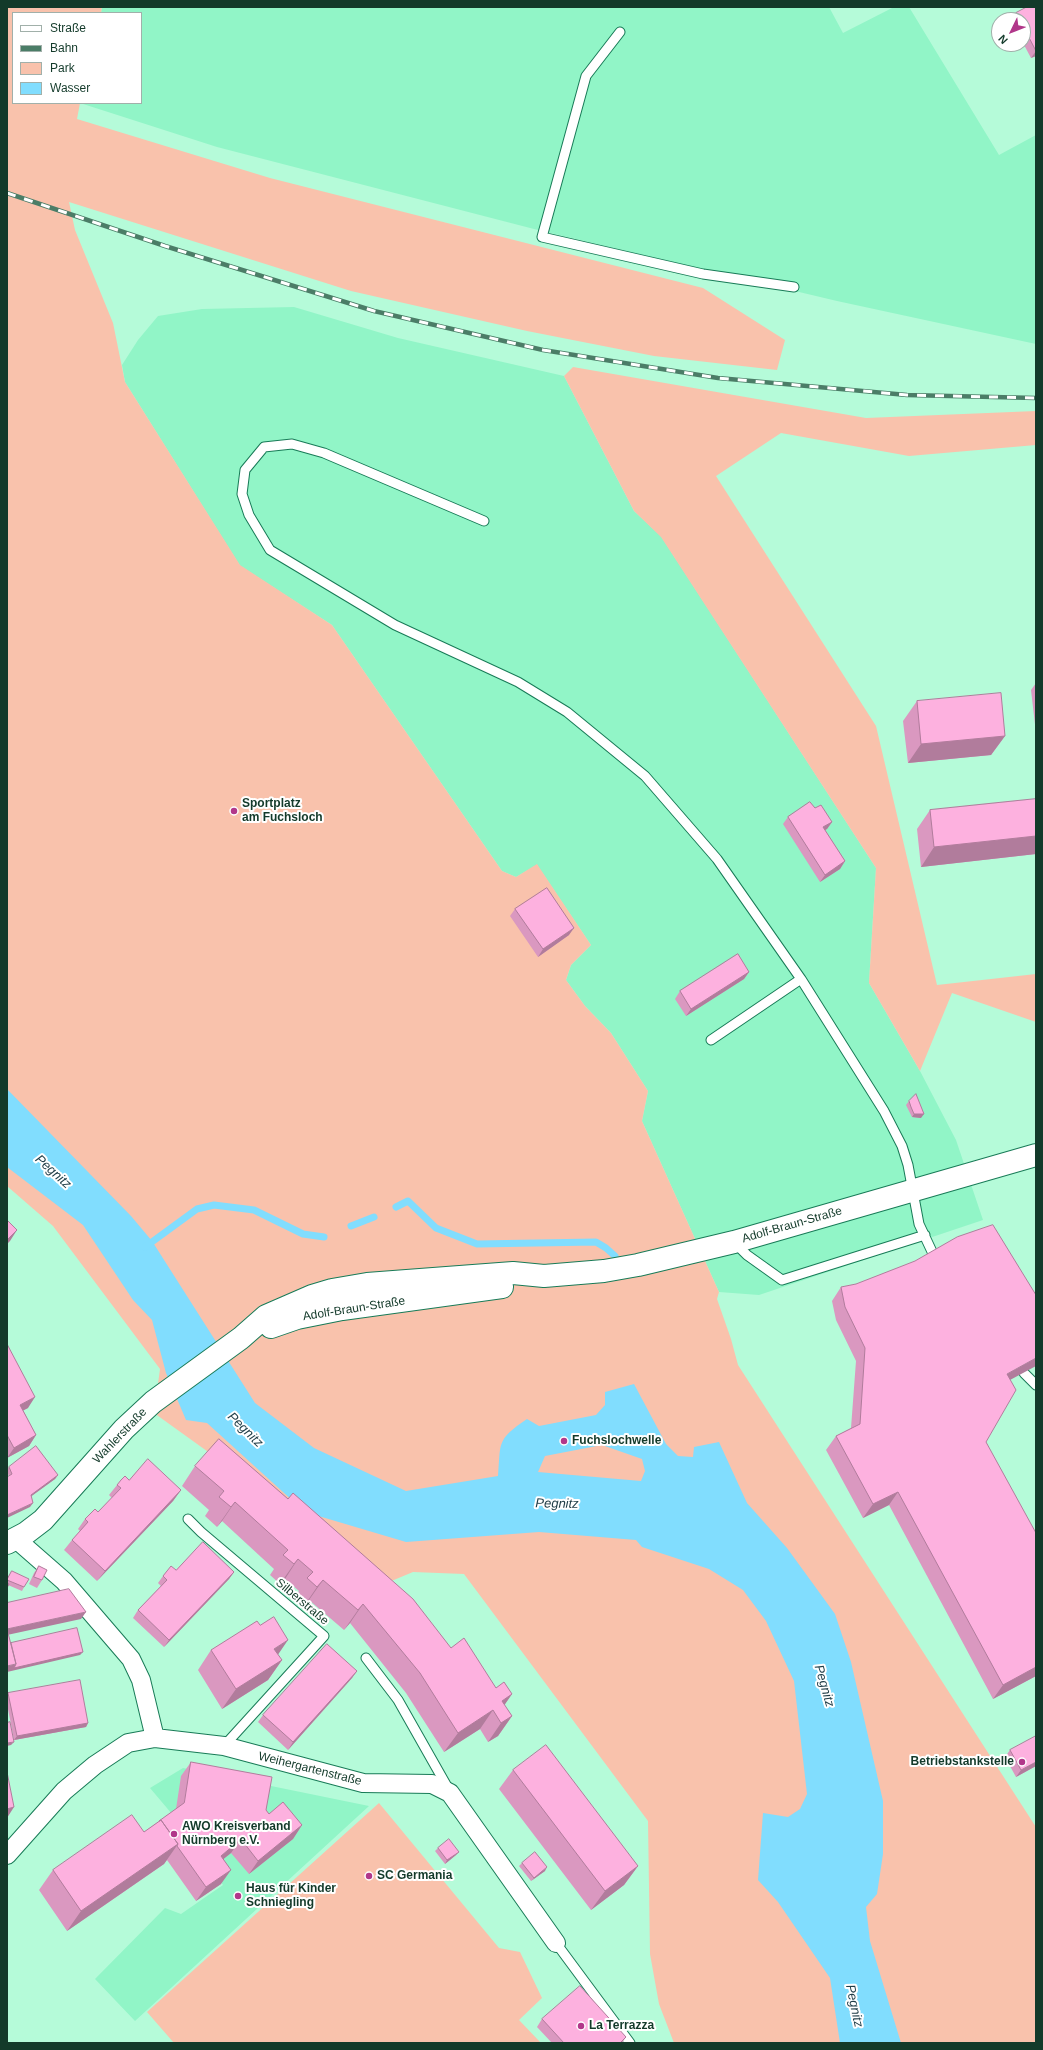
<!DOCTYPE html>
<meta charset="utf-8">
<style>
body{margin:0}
#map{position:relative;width:1043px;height:2050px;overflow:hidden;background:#b5fbd9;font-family:Helvetica,sans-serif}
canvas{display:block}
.frame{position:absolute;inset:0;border:8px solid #133a2a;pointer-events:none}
.legend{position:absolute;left:12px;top:12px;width:130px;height:92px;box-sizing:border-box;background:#fff;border:1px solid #a1b0aa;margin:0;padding:5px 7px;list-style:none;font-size:12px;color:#133a2a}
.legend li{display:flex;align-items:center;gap:8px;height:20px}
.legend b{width:20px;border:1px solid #a1b0aa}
.north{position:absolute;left:991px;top:12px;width:40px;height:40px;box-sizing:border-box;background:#fff;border:1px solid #a1b0aa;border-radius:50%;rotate:227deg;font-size:11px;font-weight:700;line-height:16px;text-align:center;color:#133a2a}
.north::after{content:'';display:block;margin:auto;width:14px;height:18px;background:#b1378a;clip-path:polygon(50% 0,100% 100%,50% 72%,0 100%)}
</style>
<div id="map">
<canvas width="1043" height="2050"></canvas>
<div class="frame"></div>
<ul class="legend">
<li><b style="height:5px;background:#fff"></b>Straße</li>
<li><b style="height:5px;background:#4b7d67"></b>Bahn</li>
<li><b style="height:11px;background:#f9c2ac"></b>Park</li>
<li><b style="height:11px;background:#81ddfe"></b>Wasser</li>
</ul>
<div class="north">N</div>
</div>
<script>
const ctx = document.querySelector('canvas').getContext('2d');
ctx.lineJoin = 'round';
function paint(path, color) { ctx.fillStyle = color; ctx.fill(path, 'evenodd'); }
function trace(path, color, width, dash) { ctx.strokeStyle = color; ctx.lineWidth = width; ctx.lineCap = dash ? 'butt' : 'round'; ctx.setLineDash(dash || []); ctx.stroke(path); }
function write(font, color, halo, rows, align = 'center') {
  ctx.font = font + ' Helvetica,sans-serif'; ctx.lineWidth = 4; ctx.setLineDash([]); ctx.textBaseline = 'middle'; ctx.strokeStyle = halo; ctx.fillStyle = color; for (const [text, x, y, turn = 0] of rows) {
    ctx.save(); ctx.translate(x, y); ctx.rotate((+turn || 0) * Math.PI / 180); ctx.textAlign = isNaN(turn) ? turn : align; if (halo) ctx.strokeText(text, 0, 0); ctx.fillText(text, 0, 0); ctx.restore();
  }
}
paint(new Path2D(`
 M102 7H829L843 33 894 7H909L999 155 1036 135V344L837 301 534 229 217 147 80 103H141V13H101Z
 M294 307 398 338 564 376 634 511 661 536 876 868 869 983 920 1071 956 1140 983 1220 759 1295 719 1292 642 1121 648 1091 611 1033 585 1006 566 980 571 965 591 945 537 865 516 877 502 871 332 625 240 566 125 382 122 365 138 340 158 316 202 309Z
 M183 1768 369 1806 135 2021 95 1979 165 1908 181 1914 223 1885 172 1814 150 1788Z`), '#91f5c7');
paint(new Path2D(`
 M7 7H102L101 13H13V103H80L77 119 270 178 703 288 785 340 777 370 654 356 527 331 351 291 69 202 75 230 113 323 125 382 240 565 332 625 502 871 516 877 537 864 591 945 571 965 566 980 585 1006 611 1033 648 1091 642 1121 719 1292 717 1299 731 1339 738 1365 1034 1824 1036 1827V2043H674L659 2004 650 1954 648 1821 464 1574 413 1572 389 1582 154 1413 160 1369 53 1226 7 1186Z
 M573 367 866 418 1036 411V445L909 456 781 433 716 476 876 726 937 985 1036 974V1022L952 993 920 1071 869 983 876 868 661 537 634 511 564 376Z
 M379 1803 499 1948 520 1952 542 1998 519 2020 541 2043H174L147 2012Z`), '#f9c2ac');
paint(new Path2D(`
 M7 1089 131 1216 152 1241 255 1403 314 1448 406 1491 498 1476C501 1442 496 1440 527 1419L539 1426 596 1415 605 1405V1392L634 1384 666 1444 678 1456 693 1457 694 1447 719 1442 747 1503 787 1548 835 1614 851 1662 883 1801V1854L877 1894 866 1907 870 1941 901 2043H840L830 1978 778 1902 758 1880 763 1813 788 1817 800 1809 807 1794 794 1681 766 1621 743 1590 709 1569 642 1547 636 1540 539 1532 406 1542 305 1512 207 1423 186 1420 166 1373 152 1320 133 1300 83 1225 7 1167ZM602 1445 642 1459 645 1471 641 1481 538 1472 545 1456Z`), '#81ddfe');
trace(new Path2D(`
 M396 1207 408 1201 436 1228 477 1244 596 1242 606 1248 615 1256
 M351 1226 374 1217
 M145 1247 197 1209 214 1205 254 1210 303 1234 324 1237`), '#81ddfe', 7);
const service = new Path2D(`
 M620 32 586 76 542 237 703 274 794 287
 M484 521 324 453 292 444 264 447 245 470 242 494 249 515 270 550 395 625 518 682 567 712 645 776 717 859 801 979 884 1111 902 1146 908 1165 919 1224 935 1258
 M711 1040 801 979
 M735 1243 747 1255 782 1280 925 1235
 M1024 1373 1036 1385
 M188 1519 201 1532 324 1636 224 1746
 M366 1658 398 1700 449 1790
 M556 1943 630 2043`);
const minor = new Path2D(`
 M16 1539 64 1581 131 1659 141 1680 155 1738 224 1746 363 1783 432 1784 450 1793 556 1943
 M7 1855 64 1791 95 1765 128 1743 155 1738`);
const secondary = new Path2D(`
 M271 1327 297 1318 342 1309 502 1287
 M7 1543 26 1533 43 1520 124 1429 153 1402 241 1338 266 1316 312 1296 332 1290 367 1284 513 1273 544 1276 604 1271 638 1265 734 1242 1036 1155`);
trace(service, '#187b57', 11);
trace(minor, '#187b57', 20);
trace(secondary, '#187b57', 24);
trace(service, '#fff', 9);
trace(minor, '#fff', 18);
trace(secondary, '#fff', 22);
const rail = new Path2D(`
 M7 193 165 246 374 311 543 350 718 378 907 395 1036 398`);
trace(rail, '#4b7d67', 4.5);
trace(rail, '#fff', 3, [9]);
paint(new Path2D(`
 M1036 7V56L1031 58 1023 43V20H1011L1016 13Z
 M1036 683V733L1031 690Z
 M917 701 1005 736 991 755 908 763 903 721Z
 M1036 799V854L921 867 917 829 930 810Z
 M815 808 832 822 827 829 825 830 845 861 840 869 820 882 783 824 788 817Z
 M515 909 569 935 538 957 510 916Z
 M749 972 744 979 686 1016 675 999 680 991Z
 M909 1101 921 1118 912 1117 906 1105Z
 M841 1287 1010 1380 986 1442 1036 1676 993 1699 889 1505 863 1518 826 1450 836 1436 851 1428 856 1361 836 1320 832 1301Z
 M7 1344 28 1408 23 1410 36 1435 29 1446 7 1458Z
 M195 1466 451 1648 496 1688 512 1694 504 1705 512 1716 498 1736 488 1742 480 1729 444 1752 406 1693 350 1623 344 1630 309 1600 304 1606 294 1598 299 1591 285 1579 280 1584 270 1575 274 1569 222 1521 217 1527 205 1516 209 1510 182 1486Z
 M9 1467 58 1475 55 1479 31 1496 30 1507 9 1476 7 1472V1469Z
 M129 1480 181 1490 173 1501 97 1581 64 1550 72 1540 80 1531 78 1529 85 1519 98 1512 112 1498 109 1495 117 1485Z
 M39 1566 42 1580 37 1588 29 1584 34 1573Z
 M176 1570 234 1572 229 1579 164 1647 133 1618 138 1610 161 1586 158 1583 163 1576Z
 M12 1571 24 1587 22 1591 8 1585 7 1588V1579Z
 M211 1650 282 1660 268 1680 222 1709 198 1670Z
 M357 1671 352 1678 288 1750 258 1722 263 1715Z
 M8 1693 88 1723 86 1727 14 1740 7 1704V1695Z
 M1010 1750 1036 1766 1016 1777 1005 1757Z
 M191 1762 266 1810 269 1814 302 1825 293 1839 249 1874 231 1853 223 1859 221 1884 196 1901 167 1860 164 1864 67 1931 39 1890 53 1870 144 1832 176 1809 181 1776Z
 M513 1770 638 1866 624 1885 591 1910 499 1789Z
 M438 1848 456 1855 445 1864 435 1851Z
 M522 1863 545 1871 531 1881 519 1866Z
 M542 2019 626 2037 622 2043H552L537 2027Z`), '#da98c0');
paint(new Path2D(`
 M1036 51V56L1031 58Z
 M1005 736 991 755 908 763 921 744Z
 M832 822 827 829 818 834 823 827Z
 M1036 836V854L921 867 934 847Z
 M845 861 840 869 820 882 825 875Z
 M574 928 569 935 538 957 543 949Z
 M749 972 744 979 686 1016 691 1009Z
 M914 1114H924L921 1118 912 1117Z
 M17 1230 10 1241 7 1244V1240Z
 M1036 1358V1366L997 1387 1007 1374Z
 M35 1397 28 1408 13 1416 20 1405Z
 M36 1435 29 1446 7 1458 14 1448Z
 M58 1475 55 1479 29 1498 31 1495Z
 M181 1490 173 1501 97 1581 105 1571Z
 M898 1492 889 1505 863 1518 873 1504Z
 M235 1502 222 1521 217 1527 231 1507Z
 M33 1503 30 1507 7 1518V1515Z
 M298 1559 285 1579 280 1584 294 1564Z
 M234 1572 229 1579 164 1647 169 1640Z
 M323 1580 309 1600 304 1606 317 1587Z
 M363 1604 350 1623 344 1630 358 1610Z
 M86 1612 81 1619 7 1635V1629Z
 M288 1640 275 1659 274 1649Z
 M83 1652 80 1655 7 1672V1666Z
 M282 1660 268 1680 222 1709 236 1689Z
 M1036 1667V1676L993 1699 1003 1685Z
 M357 1671 352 1678 288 1750 293 1742Z
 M512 1694 499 1713 502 1701Z
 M493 1710 480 1729 444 1752 458 1733Z
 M512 1716 498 1736 488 1742 501 1723Z
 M88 1723 86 1727 14 1740 17 1736Z
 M14 1742 11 1745 7 1746V1743Z
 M1036 1762V1766L1016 1777 1021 1770Z
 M14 1807 7 1818V1809Z
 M302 1825 293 1839 249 1874 258 1861Z
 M241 1839 231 1853 211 1869 221 1856Z
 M178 1844 164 1864 67 1931 81 1911Z
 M459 1852 456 1855 445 1864 447 1860Z
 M638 1866 624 1885 591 1910 605 1891Z
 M547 1867 545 1871 531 1881 534 1878Z
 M231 1870 221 1884 196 1901 206 1887Z`), '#b17c9c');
const building = new Path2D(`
 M1027 7H1036V51L1023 26V20H1020L1016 13Z
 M1001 693 1005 736 921 744 917 701Z
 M1036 799V836L934 847 930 810Z
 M810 802 815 808 821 805 832 822 823 827 845 861 825 875 788 817Z
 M547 888 574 928 543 949 515 909Z
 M738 954 749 972 691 1009 680 991Z
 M916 1094 924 1114H914L911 1107 909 1101Z
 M7 1220 17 1230 7 1240Z
 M993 1225 1036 1295V1358L1007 1374 1016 1390 986 1442 1036 1533V1667L1003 1685 898 1492 873 1504 836 1436 860 1424 865 1348 845 1307 841 1287 856 1284 915 1261 957 1237Z
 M7 1344 35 1397 20 1405 36 1435 14 1448 7 1435Z
 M219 1439 288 1499 293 1493 387 1576 413 1599 451 1648 464 1638 496 1688 504 1682 512 1694 502 1701 512 1716 501 1723 493 1710 458 1733 420 1673 363 1604 358 1610 323 1580 317 1587 307 1578 313 1572 298 1559 294 1564 283 1555 288 1550 235 1502 231 1507 219 1497 224 1491 195 1466Z
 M36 1446 58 1475 31 1495 33 1503 7 1515V1477L12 1474 9 1467Z
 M148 1459 181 1490 105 1571 72 1540 88 1522 85 1519 95 1509 98 1512 121 1488 117 1485 121 1480 125 1476 129 1480Z
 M203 1542 234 1572 169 1640 138 1610 167 1580 163 1576 171 1566 176 1570Z
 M39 1566 47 1570 42 1580 34 1577Z
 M12 1571 29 1579 24 1587 7 1580Z
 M7 1583 9 1584 7 1588Z
 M69 1589 86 1612 7 1629 16 1664 7 1666V1603Z
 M274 1617 288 1640 274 1649 282 1660 236 1689 211 1650 257 1621 260 1625Z
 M77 1628 83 1652 14 1668 16 1664 11 1643Z
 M327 1644 357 1671 293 1742 263 1715Z
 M80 1680 88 1723 17 1736 8 1693Z
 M10 1722 14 1742 7 1743V1723Z
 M1036 1736V1762L1021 1770 1010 1750Z
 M546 1745 638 1866 605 1891 513 1770Z
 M191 1762 272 1777 266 1810 269 1814 283 1802 302 1825 258 1861 241 1839 221 1856 231 1870 206 1887 177 1846 178 1844 161 1820 159 1821 184 1803Z
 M7 1772 14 1807 7 1809Z
 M132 1815 144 1832 161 1820 178 1844 81 1911 53 1870Z
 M449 1839 459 1852 447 1860 438 1848Z
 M535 1852 547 1867 534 1878 522 1863Z
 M580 1986 626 2037 620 2043H564L542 2019Z`);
paint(building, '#fdb1df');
trace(building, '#b17c9c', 1);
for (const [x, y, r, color] of [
 [234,811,4,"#b1378a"],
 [564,1441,4,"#b1378a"],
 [1022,1762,4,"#b1378a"],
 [174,1834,4,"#b1378a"],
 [369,1876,4,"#b1378a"],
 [238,1896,4,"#b1378a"],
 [581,2026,4,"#b1378a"]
]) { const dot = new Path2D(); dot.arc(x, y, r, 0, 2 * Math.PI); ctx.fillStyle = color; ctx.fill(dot); trace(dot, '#fff', 1.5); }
write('bold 12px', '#133a2a', '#fff', [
 ["Sportplatz",242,804],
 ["am Fuchsloch",242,818],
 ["Fuchslochwelle",572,1441],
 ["Betriebstankstelle",1014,1762,"right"],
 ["AWO Kreisverband",182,1827],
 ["Nürnberg e.V.",182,1841],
 ["SC Germania",377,1876],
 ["Haus für Kinder",246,1889],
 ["Schniegling",246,1903],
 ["La Terrazza",589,2026]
], 'left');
write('12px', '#133a2a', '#fff', [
 ["Adolf-Braun-Straße",792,1225,-16],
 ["Adolf-Braun-Straße",354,1309,-9],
 ["Wahlerstraße",120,1436,-46],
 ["Silberstraße",302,1602,40],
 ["Weihergartenstraße",310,1769,14]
]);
write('italic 13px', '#213e48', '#fff', [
 ["Pegnitz",53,1172,42],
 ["Pegnitz",245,1430,44],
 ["Pegnitz",557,1504,1],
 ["Pegnitz",824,1686,74],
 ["Pegnitz",854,2006,78]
]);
</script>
